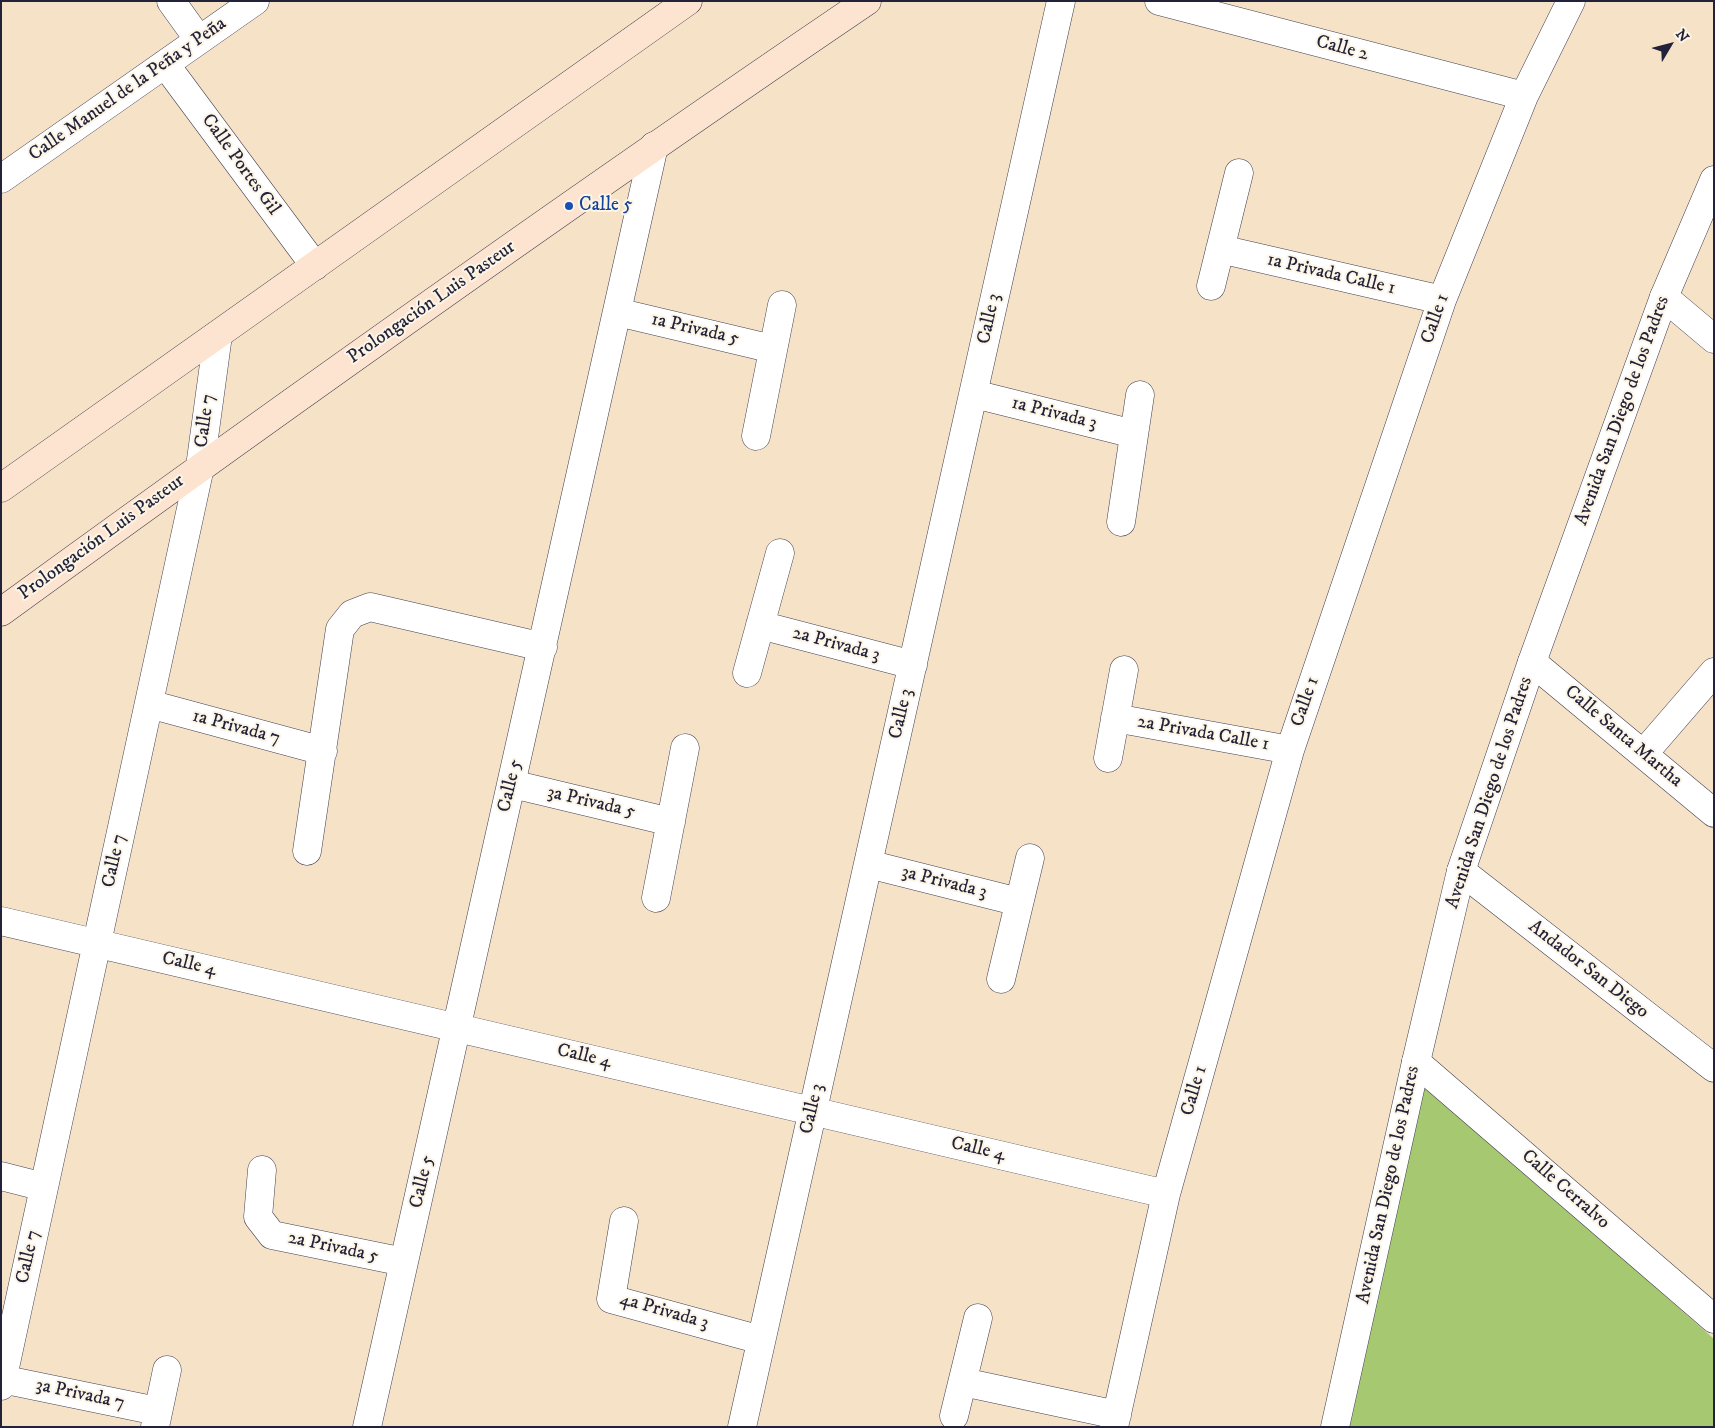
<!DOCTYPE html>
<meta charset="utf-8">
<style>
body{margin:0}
#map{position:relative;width:1715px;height:1428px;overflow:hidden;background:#f6e2c6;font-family:"IM FELL DW Pica",serif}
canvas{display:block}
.frame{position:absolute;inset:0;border:2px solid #22223b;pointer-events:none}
.north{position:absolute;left:1645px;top:20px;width:50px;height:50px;-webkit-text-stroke:4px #fcf5e5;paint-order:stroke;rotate:53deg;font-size:14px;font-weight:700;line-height:20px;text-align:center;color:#22223b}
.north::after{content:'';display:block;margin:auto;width:18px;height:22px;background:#22223b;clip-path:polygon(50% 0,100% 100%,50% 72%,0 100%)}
</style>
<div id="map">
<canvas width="1715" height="1428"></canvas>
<div class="frame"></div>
<div class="north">N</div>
</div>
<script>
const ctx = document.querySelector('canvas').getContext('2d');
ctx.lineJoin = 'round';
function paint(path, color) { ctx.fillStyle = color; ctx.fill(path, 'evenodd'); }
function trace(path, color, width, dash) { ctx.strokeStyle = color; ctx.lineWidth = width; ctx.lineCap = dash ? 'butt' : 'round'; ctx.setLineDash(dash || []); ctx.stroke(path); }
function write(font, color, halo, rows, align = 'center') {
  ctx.font = font + ' "IM FELL DW Pica",serif'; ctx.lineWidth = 4; ctx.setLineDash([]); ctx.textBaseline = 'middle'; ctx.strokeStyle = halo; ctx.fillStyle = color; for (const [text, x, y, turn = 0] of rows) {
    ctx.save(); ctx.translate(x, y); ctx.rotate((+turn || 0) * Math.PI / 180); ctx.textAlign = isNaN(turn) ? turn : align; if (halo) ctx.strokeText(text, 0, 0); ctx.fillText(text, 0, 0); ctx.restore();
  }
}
paint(new Path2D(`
 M1425 1084 1714 1339V1427H1348Z`), '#a5c871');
const minor = new Path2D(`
 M171 1 199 40
 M1159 1 1524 96
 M165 64 315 266
 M1 179 255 1
 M1220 249 1442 300
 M1211 286 1239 173
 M1664 297 1714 339
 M617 312 773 349
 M974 394 1134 434
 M756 436 782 305
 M1121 522 1140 395
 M760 625 913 665
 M1532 662 1714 813
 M747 673 780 553
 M149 704 323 751
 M1115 718 1290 750
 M1644 753 1714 672
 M1108 758 1124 670
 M512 784 671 822
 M307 851 340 629 352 614 370 607 543 647
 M868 864 1019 902
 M1461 871 1714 1068
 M656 898 685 748
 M1 921 1166 1194
 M1001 979 1030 858
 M1416 1062 1714 1319
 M262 1170 258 1217 272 1235 404 1262
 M1 1176 44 1187
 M624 1221 611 1299 761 1340
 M1 1379 157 1411
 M963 1382 1117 1415
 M1 1386 200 467 218 335
 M954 1416 978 1318
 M155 1427 167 1370
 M367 1427 654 146
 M742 1427 1061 1
 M1114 1427 1166 1194 1290 750 1442 300 1524 96 1571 1`);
const tertiary = new Path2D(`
 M1335 1427 1416 1062 1461 871 1532 662 1664 297 1714 180`);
const secondary = new Path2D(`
 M1 488 688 1
 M1 612C287 404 575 199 867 1`);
trace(minor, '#423f50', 29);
trace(tertiary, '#423f50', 29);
trace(secondary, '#423f50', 29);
trace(minor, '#fff', 28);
trace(tertiary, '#fff', 28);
trace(secondary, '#fde4d0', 28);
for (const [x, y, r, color] of [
 [569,206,5,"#1a4fb4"]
]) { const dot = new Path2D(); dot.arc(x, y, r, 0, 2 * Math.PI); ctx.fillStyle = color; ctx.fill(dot); trace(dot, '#fcf5e5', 2); }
write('19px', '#22223b', '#fcf5e5', [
 ["Calle 2",1342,49,15],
 ["Calle Manuel de la Peña y Peña",128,90,-35],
 ["Calle Portes Gil",240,165,54],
 ["1a Privada Calle 1",1331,275,13],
 ["Prolongación Luis Pasteur",432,303,-35],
 ["Calle 3",990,319,-78],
 ["Calle 1",1436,319,-71],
 ["1a Privada 5",695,330,13],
 ["Avenida San Diego de los Padres",1623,411,-70],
 ["1a Privada 3",1054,414,14],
 ["Calle 7",206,421,-82],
 ["Prolongación Luis Pasteur",102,538,-36],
 ["2a Privada 3",836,645,15],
 ["Calle 1",1306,702,-71],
 ["Calle 3",902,714,-77],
 ["1a Privada 7",236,728,15],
 ["2a Privada Calle 1",1203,734,10],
 ["Calle Santa Martha",1623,737,40],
 ["Calle 5",511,786,-77],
 ["Avenida San Diego de los Padres",1490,793,-72],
 ["3a Privada 5",591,803,13],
 ["Calle 7",115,861,-78],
 ["3a Privada 3",944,883,14],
 ["Calle 4",189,965,13],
 ["Andador San Diego",1588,970,38],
 ["Calle 4",584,1057,13],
 ["Calle 1",1195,1091,-74],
 ["Calle 3",813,1109,-77],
 ["Calle 4",978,1150,13],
 ["Calle 5",423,1182,-77],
 ["Avenida San Diego de los Padres",1389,1185,-78],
 ["Calle Cerralvo",1565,1190,41],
 ["2a Privada 5",333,1248,12],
 ["Calle 7",29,1257,-78],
 ["4a Privada 3",664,1312,16],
 ["3a Privada 7",80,1395,12]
]);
write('19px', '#164399', '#fcf5e5', [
 ["Calle 5",579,206]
], 'left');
</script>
